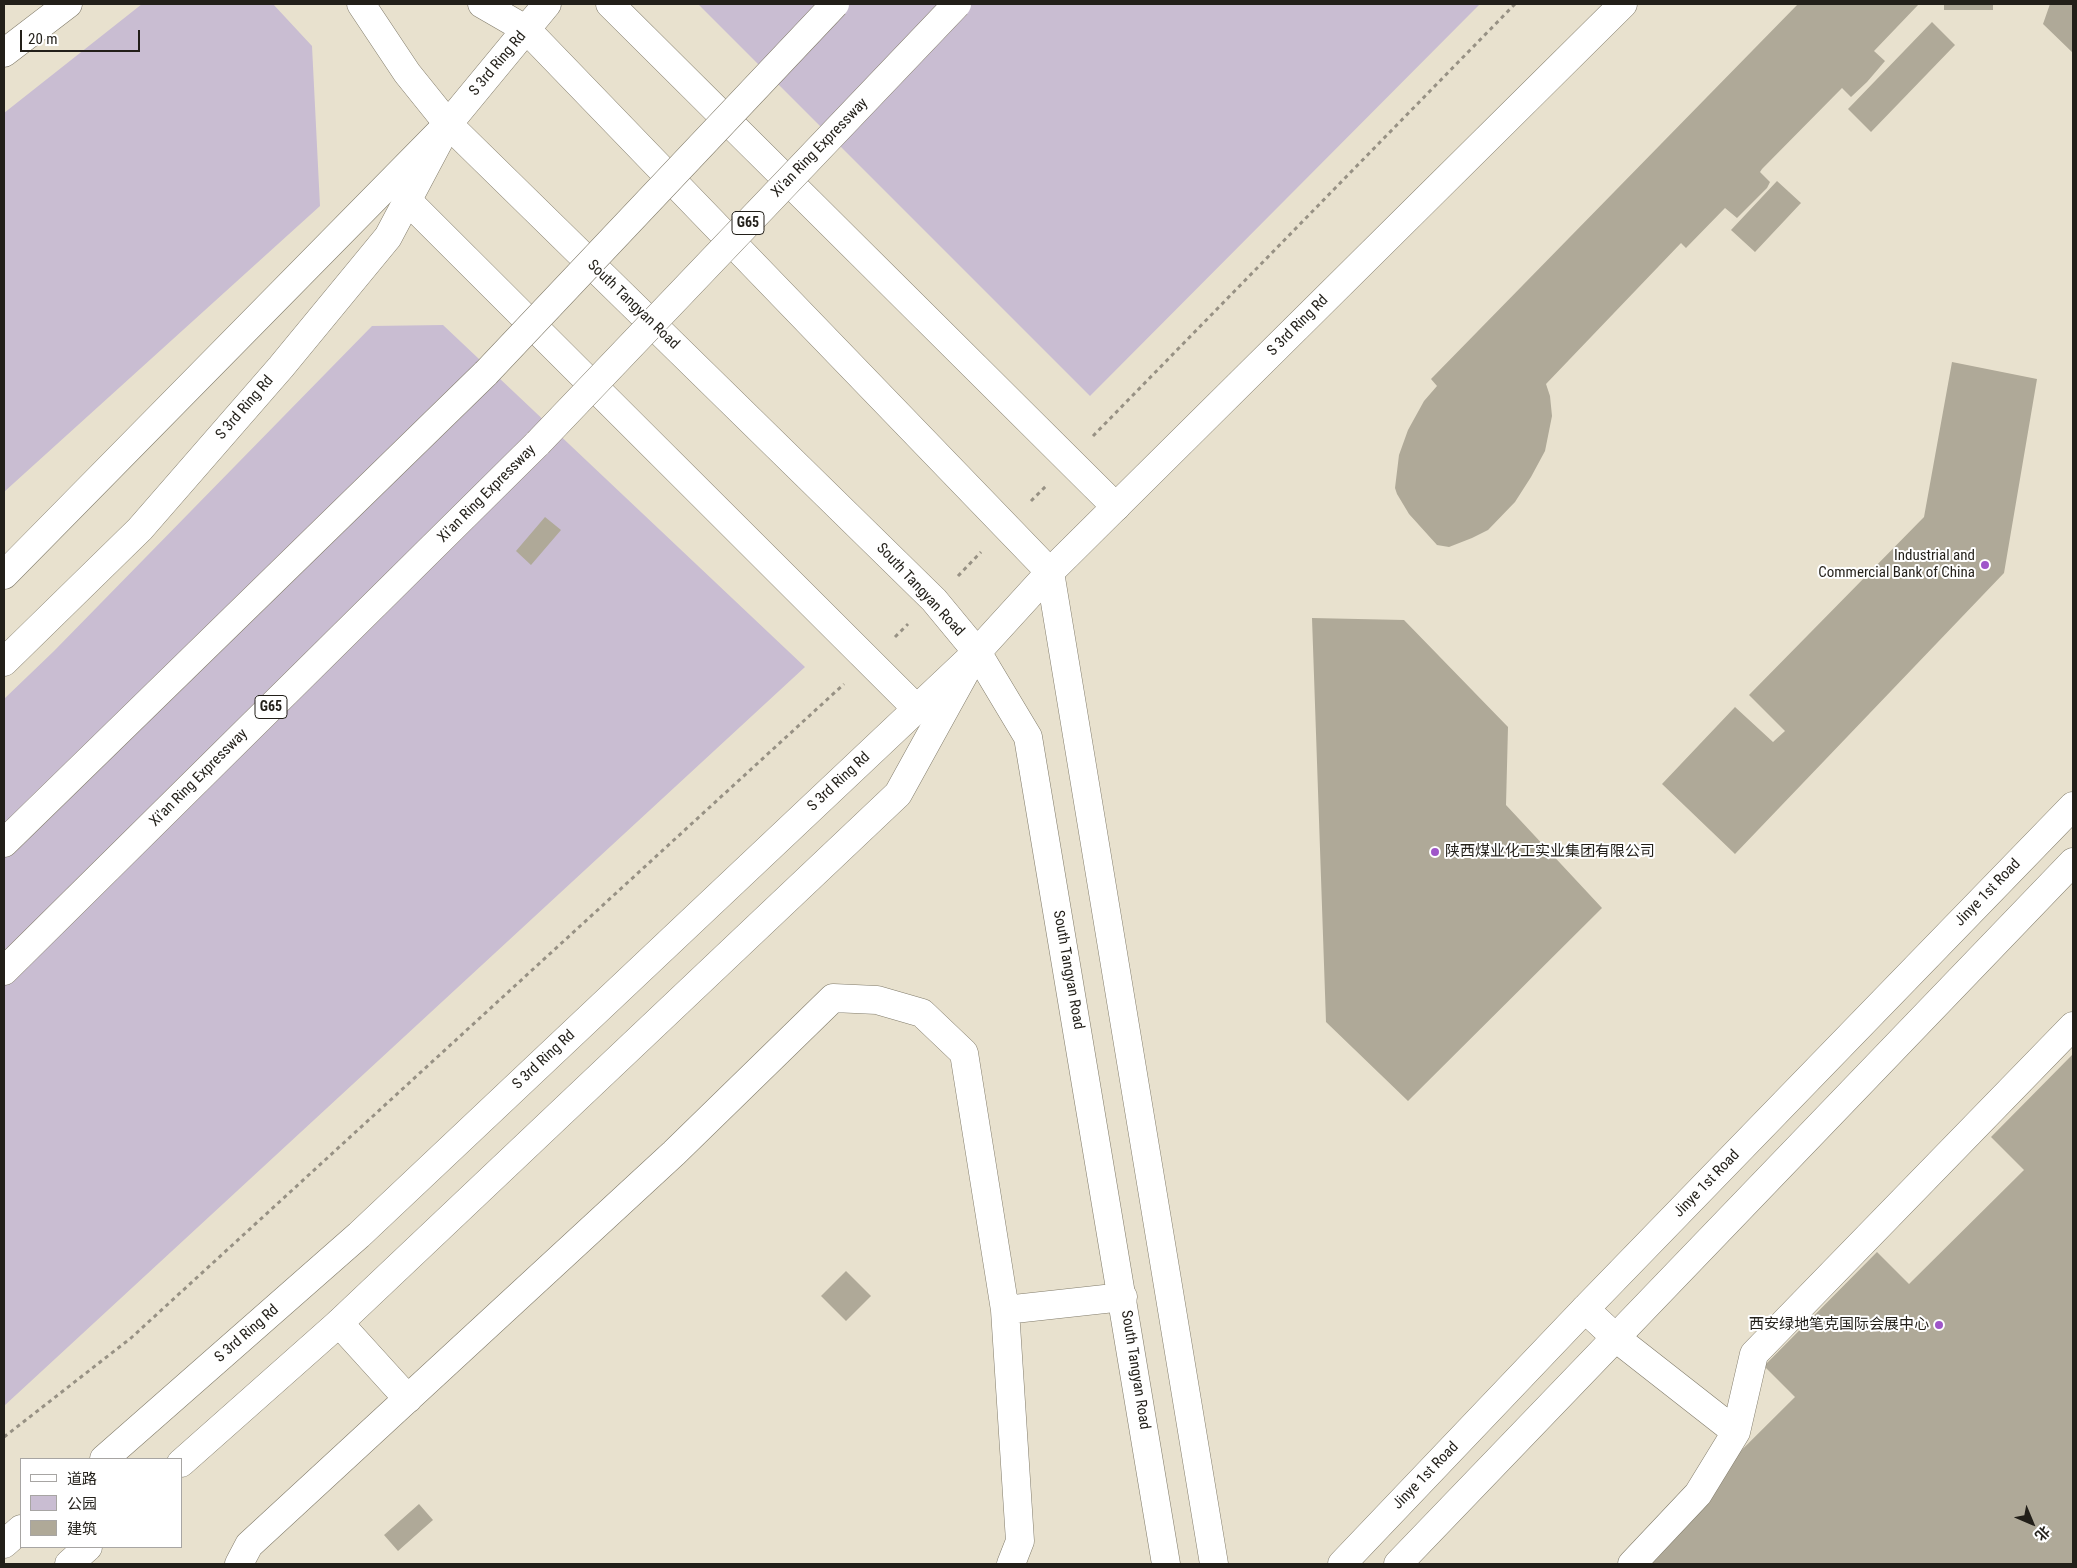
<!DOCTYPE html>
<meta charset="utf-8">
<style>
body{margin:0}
#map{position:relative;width:2077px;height:1568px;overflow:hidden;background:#e8e1ce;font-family:"Roboto Condensed","Noto Sans SC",sans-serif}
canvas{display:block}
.frame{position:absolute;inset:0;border:5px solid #221f19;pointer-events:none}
.legend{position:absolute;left:20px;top:1458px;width:162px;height:90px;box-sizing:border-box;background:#fff;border:1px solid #a7a5a3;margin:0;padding:6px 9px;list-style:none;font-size:15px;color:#221f19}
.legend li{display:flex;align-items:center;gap:10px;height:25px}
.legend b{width:25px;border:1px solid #a7a5a3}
.north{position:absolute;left:2007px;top:1498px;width:50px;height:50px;-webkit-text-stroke:4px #fff;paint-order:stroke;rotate:135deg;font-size:14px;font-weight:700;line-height:20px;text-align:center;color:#221f19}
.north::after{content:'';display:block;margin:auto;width:18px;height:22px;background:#221f19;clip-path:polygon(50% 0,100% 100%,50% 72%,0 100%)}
.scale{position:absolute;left:20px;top:30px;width:120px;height:22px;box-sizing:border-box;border:2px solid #221f19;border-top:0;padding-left:6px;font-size:15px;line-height:18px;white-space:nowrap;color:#221f19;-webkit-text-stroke:4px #fff;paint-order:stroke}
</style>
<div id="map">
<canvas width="2077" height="1568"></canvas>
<div class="frame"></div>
<ul class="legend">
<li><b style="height:6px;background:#fff"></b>道路</li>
<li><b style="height:14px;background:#c9bdd2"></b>公园</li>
<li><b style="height:14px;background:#afa998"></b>建筑</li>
</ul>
<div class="north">北</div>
<div class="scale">20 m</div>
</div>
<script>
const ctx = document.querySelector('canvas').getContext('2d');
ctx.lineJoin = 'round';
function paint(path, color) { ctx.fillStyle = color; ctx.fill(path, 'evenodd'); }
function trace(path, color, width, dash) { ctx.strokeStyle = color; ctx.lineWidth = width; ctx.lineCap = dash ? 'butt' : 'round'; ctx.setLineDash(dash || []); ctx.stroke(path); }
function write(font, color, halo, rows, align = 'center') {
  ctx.font = font + ' "Roboto Condensed","Noto Sans SC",sans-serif'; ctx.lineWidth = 4; ctx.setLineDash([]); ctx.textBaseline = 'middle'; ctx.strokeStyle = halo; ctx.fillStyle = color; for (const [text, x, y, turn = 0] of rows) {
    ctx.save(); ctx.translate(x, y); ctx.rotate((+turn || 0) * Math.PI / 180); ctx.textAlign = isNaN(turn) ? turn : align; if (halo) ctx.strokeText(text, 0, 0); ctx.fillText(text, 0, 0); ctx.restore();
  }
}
paint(new Path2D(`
 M142 4H273L312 46 320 206 4 492V113Z
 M698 4H1480L1090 396Z
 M443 325 805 667 4 1406V699L54 651 372 326Z`), '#c9bdd2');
paint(new Path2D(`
 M1798 4H1919L1874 51 1885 61 1867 82 1851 97 1842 88 1762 169 1760 172 1770 182 1767 188 1737 218 1725 208 1686 248 1681 243 1546 384 1550 396 1552 416 1545 451 1531 477 1515 502 1488 530 1472 538 1449 547 1437 545 1409 514 1397 494 1395 488 1399 455 1408 430 1424 401 1437 386 1431 379Z
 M1944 4H1993V10H1944Z
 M2050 4H2073V53L2043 24Z
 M1932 22 1955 45 1871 132 1848 109Z
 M1777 181 1801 203 1755 252 1731 230Z
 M1952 362 2037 379 2004 573 1735 854 1662 784 1735 707 1773 742 1785 731 1749 695 1924 517Z
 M545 517 561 530 531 565 516 551Z
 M1312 618 1404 620 1508 727 1506 805 1602 908 1408 1101 1326 1022Z
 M2073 1054V1564H1627L1795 1397 1764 1366 1877 1252 1909 1284 2024 1170 1991 1137Z
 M846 1271 871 1296 846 1321 821 1296Z
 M419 1504 433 1520 398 1551 384 1535Z`), '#afa998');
const street = new Path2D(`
 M610 4 1116 507
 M408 201 917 709
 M1585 1309 1616 1338 1736 1432
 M1005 1310 1123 1297
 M339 1323 408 1399
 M239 1564 249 1545 674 1153 833 998 877 1000 922 1013 964 1053 1005 1310 1020 1541 1011 1564
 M1632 1564 1698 1494 1736 1432 1754 1354 2073 1026`);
const secondary = new Path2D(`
 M361 4 407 73 448 124 934 600 977 652 1028 737 1166 1564
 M482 4 527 30 1050 572 1214 1564
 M4 53 68 4
 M1342 1564 1585 1309 2073 806
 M1398 1564 2073 862`);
const primary = new Path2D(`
 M4 575 442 130
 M181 1463 339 1323 898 794 972 660
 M69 1564 88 1547`);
const highway = new Path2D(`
 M4 662 140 529 281 367 388 237 448 124 547 4
 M4 843 486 373
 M4 971 538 443
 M104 1459 359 1235 977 652 1050 572 1623 4
 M4 1544 21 1529`);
trace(street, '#817b6a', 29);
trace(secondary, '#817b6a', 29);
trace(primary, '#817b6a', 29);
trace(highway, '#817b6a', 29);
trace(new Path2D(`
 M1093 436 1515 4
 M1031 501 1046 486
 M958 576 981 552
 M895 637 908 624
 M4 1437 131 1338 844 684`), '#979184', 3, [4, 4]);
trace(street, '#fff', 28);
trace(secondary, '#fff', 28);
trace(primary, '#fff', 28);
trace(highway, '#fff', 28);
const highwayBridge = new Path2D(`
 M486 373 835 4
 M538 443 957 4`);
trace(highwayBridge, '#817b6a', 29, []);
trace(highwayBridge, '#fff', 28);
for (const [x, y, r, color] of [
 [1985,565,5,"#9f56c9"],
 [1435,852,5,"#9f56c9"],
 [1939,1325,5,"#9f56c9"]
]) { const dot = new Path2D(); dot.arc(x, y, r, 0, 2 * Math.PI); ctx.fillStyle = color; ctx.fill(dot); trace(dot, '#fff', 2); }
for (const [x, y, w] of [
 [748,223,32],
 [271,707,32]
]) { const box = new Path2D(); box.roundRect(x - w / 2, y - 11.5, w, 23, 4); ctx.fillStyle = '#fff'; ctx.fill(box); trace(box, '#221f19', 1); }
write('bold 14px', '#221f19', null, [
 ["G65",748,223],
 ["G65",271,707]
]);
write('15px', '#221f19', '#fff', [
 ["S 3rd Ring Rd",498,64,-50],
 ["Xi'an Ring Expressway",820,148,-46],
 ["South Tangyan Road",633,305,44],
 ["S 3rd Ring Rd",1298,326,-45],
 ["S 3rd Ring Rd",245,408,-49],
 ["Xi'an Ring Expressway",487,494,-45],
 ["South Tangyan Road",920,590,47],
 ["Xi'an Ring Expressway",199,778,-45],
 ["S 3rd Ring Rd",839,782,-43],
 ["Jinye 1st Road",1988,893,-46],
 ["South Tangyan Road",1068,970,80],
 ["S 3rd Ring Rd",544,1060,-43],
 ["Jinye 1st Road",1707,1184,-46],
 ["S 3rd Ring Rd",247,1334,-41],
 ["South Tangyan Road",1135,1370,81],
 ["Jinye 1st Road",1426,1476,-46]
]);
write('15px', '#221f19', '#fff', [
 ["Industrial and",1975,556],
 ["Commercial Bank of China",1975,573],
 ["陕西煤业化工实业集团有限公司",1445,852,"left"],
 ["西安绿地笔克国际会展中心",1929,1325]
], 'right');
</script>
